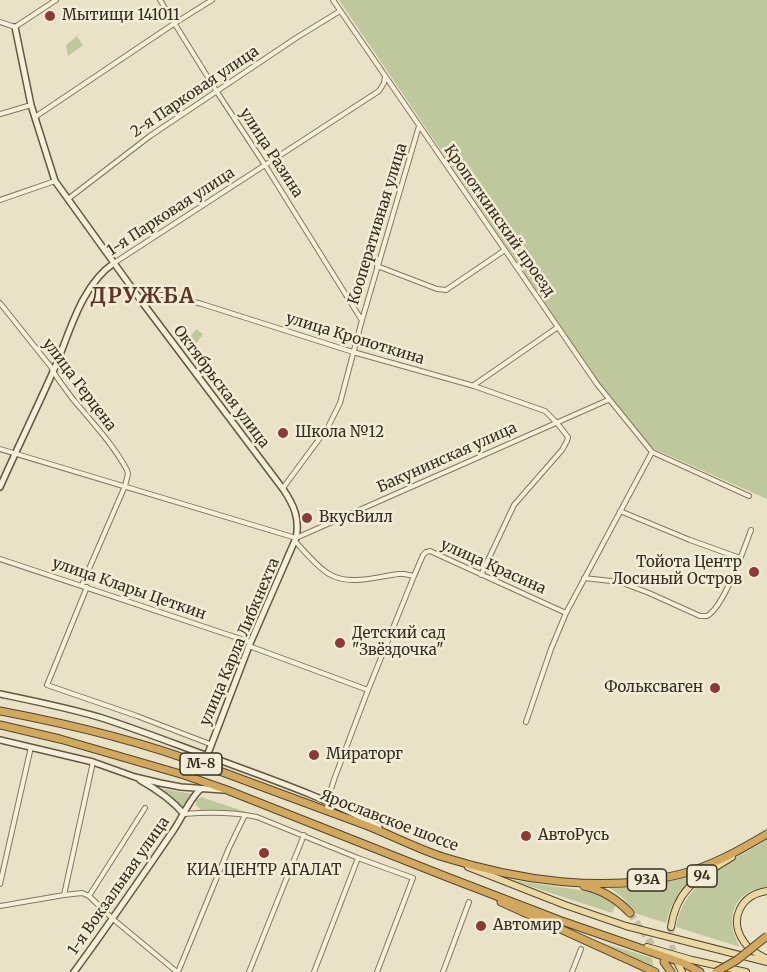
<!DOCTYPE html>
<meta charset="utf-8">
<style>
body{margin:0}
canvas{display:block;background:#eae2c7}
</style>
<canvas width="767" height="972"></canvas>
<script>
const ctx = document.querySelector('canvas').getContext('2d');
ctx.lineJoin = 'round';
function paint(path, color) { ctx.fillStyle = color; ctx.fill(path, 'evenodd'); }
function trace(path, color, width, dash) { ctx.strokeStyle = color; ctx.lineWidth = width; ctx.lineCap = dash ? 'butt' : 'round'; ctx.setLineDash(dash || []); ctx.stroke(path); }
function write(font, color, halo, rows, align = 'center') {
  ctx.font = font + ' Merriweather,serif'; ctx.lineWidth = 5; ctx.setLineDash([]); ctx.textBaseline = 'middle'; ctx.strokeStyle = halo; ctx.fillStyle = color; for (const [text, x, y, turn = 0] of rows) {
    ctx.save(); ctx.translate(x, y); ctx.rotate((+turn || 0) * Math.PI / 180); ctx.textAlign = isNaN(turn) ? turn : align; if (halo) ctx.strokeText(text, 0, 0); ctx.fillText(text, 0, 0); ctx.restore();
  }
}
paint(new Path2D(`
 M339 0H767V499L652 448 599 383Z
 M77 36 83 45 68 56 66 45Z
 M196 329 203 334 193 348 186 343Z
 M156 788 193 794 186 807 181 808Z
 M201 797 246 812 201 810 196 805V800Z
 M767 840V887C732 891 724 919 740 947L676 927C683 881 732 861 767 840Z
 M701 871C682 885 672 900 666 923L634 913 624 899 606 885Z
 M511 880 592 892 604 897 616 905 612 913Z
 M571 933 652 958 654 970Z`), '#bfc89c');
trace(new Path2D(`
 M671 927 672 946 676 959`), '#c6bea6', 6, [6, 3]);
trace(new Path2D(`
 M630 913 657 952`), '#c6bea6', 7, [7, 3.5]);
const street = new Path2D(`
 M160 0 217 92 265 165 361 319
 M333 0 597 384 652 452 749 496
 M0 22 15 27 56 0
 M0 114 31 105
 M35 117 175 23 212 0
 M68 199 150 136 296 38 340 11
 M0 200 55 181
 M114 263 379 91 384 83 385 76
 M377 266 437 289 446 290 505 250
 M142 302 159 295H168L202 304 353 352 474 386 545 411 557 423 568 437 567 441 562 450 514 505 481 575
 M0 303 51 367C56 378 65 388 72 398 91 421 113 444 127 470L128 474 125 486 82 585
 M474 385 558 327
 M0 449 296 538 608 400
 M283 488 328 427 340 403 362 320 419 126
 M620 511 690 540 740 558
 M295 541C305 552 316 566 329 574 349 586 376 577 398 574H404L414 576 423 555 426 552 430 551 566 613
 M0 559 250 642
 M584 578 620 582 649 593 700 616H707C724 607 744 549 751 530
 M87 587 47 685 137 716 210 744
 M249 646 368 690
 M526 722 551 649 566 613 652 452
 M334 805 331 798 330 792 335 777 368 690 414 576
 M184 814C208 812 233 812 257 817L358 858 413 878 377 972
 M0 884 31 747
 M64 895 93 762
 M89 896 145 808
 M0 906 64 895 82 893 89 896 113 919 177 972
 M178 972 229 848 245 815
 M249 972 304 835
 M314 972 358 858
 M443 972 469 902
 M572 972 581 949`);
const secondary = new Path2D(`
 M15 27 31 105 55 181 142 302 283 489C294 505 300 519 296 538L249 646 207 756
 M0 487C17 449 35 412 52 374 69 337 79 287 114 263
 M0 694C34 701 69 708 102 718 142 731 180 746 219 760 273 780 329 799 379 827
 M0 740 93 762 135 777 160 783 181 787 223 790
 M140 780C156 789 172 800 184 814
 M74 972C108 926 140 879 173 831 181 820 191 796 201 789`);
const primary = new Path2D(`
 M468 867 565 905 626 926 767 962
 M767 891C741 895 728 919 744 942 749 950 758 954 767 959
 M671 927C677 887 700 877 732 857
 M647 947 692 960 746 972
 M678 964 682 972`);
const highway = new Path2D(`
 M0 711C69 724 140 741 206 766 260 786 314 806 368 826 393 836 418 849 443 857 516 880 606 894 681 874 712 866 740 850 767 834
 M0 725 60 739 184 775 227 790 447 877 559 920 683 963 700 972
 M584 886C603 890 617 899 630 913
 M501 902 655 972
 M664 962 671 972`);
trace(street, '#85755e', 6);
trace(secondary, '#665641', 8);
trace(primary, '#534331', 8);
trace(highway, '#534331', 9);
trace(street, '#f6efd9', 4);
trace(secondary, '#f6efd9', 5);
trace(primary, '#ead9a2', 6);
trace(highway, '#d2a85f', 7);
const highwayBridge = new Path2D(`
 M716 972 737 960 767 936`);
trace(highwayBridge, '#534331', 9, []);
trace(highwayBridge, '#d2a85f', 7);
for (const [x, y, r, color] of [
 [50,16,6,"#8e3933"],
 [283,433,6,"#8e3933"],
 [307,518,6,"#8e3933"],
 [754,572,6,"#8e3933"],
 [340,643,6,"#8e3933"],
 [715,688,6,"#8e3933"],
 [314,755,6,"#8e3933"],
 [526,836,6,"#8e3933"],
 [264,853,6,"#8e3933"],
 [481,926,6,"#8e3933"]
]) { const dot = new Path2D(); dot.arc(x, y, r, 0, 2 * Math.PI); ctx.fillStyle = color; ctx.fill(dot); trace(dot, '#f3ecd6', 2); }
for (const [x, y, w] of [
 [201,764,42],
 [702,876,30],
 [647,880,39]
]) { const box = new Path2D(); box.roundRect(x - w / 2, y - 11, w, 22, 4.5); ctx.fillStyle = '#f3ecd6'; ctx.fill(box); trace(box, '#362c20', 1.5); }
write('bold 14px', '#362c20', null, [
 ["М-8",201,764],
 ["94",702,876],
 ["93A",647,880]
]);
write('15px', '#362c20', '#f3ecd6', [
 ["Мытищи 141011",62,16],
 ["Школа №12",295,433],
 ["ВкусВилл",319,518],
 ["Тойота Центр",742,563,"right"],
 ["Лосиный Остров",742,580,"right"],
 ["Детский сад",352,634],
 ["\"Звёздочка\"",352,651],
 ["Фольксваген",703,688,"right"],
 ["Мираторг",326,755],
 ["АвтоРусь",538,836],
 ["КИА ЦЕНТР АГАЛАТ",264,871,"center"],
 ["Автомир",493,926]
], 'left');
write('15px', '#362c20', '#f3ecd6', [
 ["2-я Парковая улица",195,92,-34],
 ["улица Разина",271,153,57],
 ["1-я Парковая улица",171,212,-33],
 ["Кропоткинский проезд",499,221,55],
 ["Кооперативная улица",378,224,-73],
 ["улица Кропоткина",355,339,17],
 ["улица Герцена",79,385,53],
 ["Октябрьская улица",221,387,53],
 ["Бакунинская улица",447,458,-24],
 ["улица Красина",493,567,24],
 ["улица Клары Цеткин",129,589,19],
 ["улица Карла Либкнехта",240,642,-67],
 ["Ярославское шоссе",389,821,21],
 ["1-я Вокзальная улица",119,886,-55]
]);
ctx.letterSpacing = '1.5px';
write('bold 21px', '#5f3423', '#f3ecd6', [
 ["ДРУЖБА",143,297]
]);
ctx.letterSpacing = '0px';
</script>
